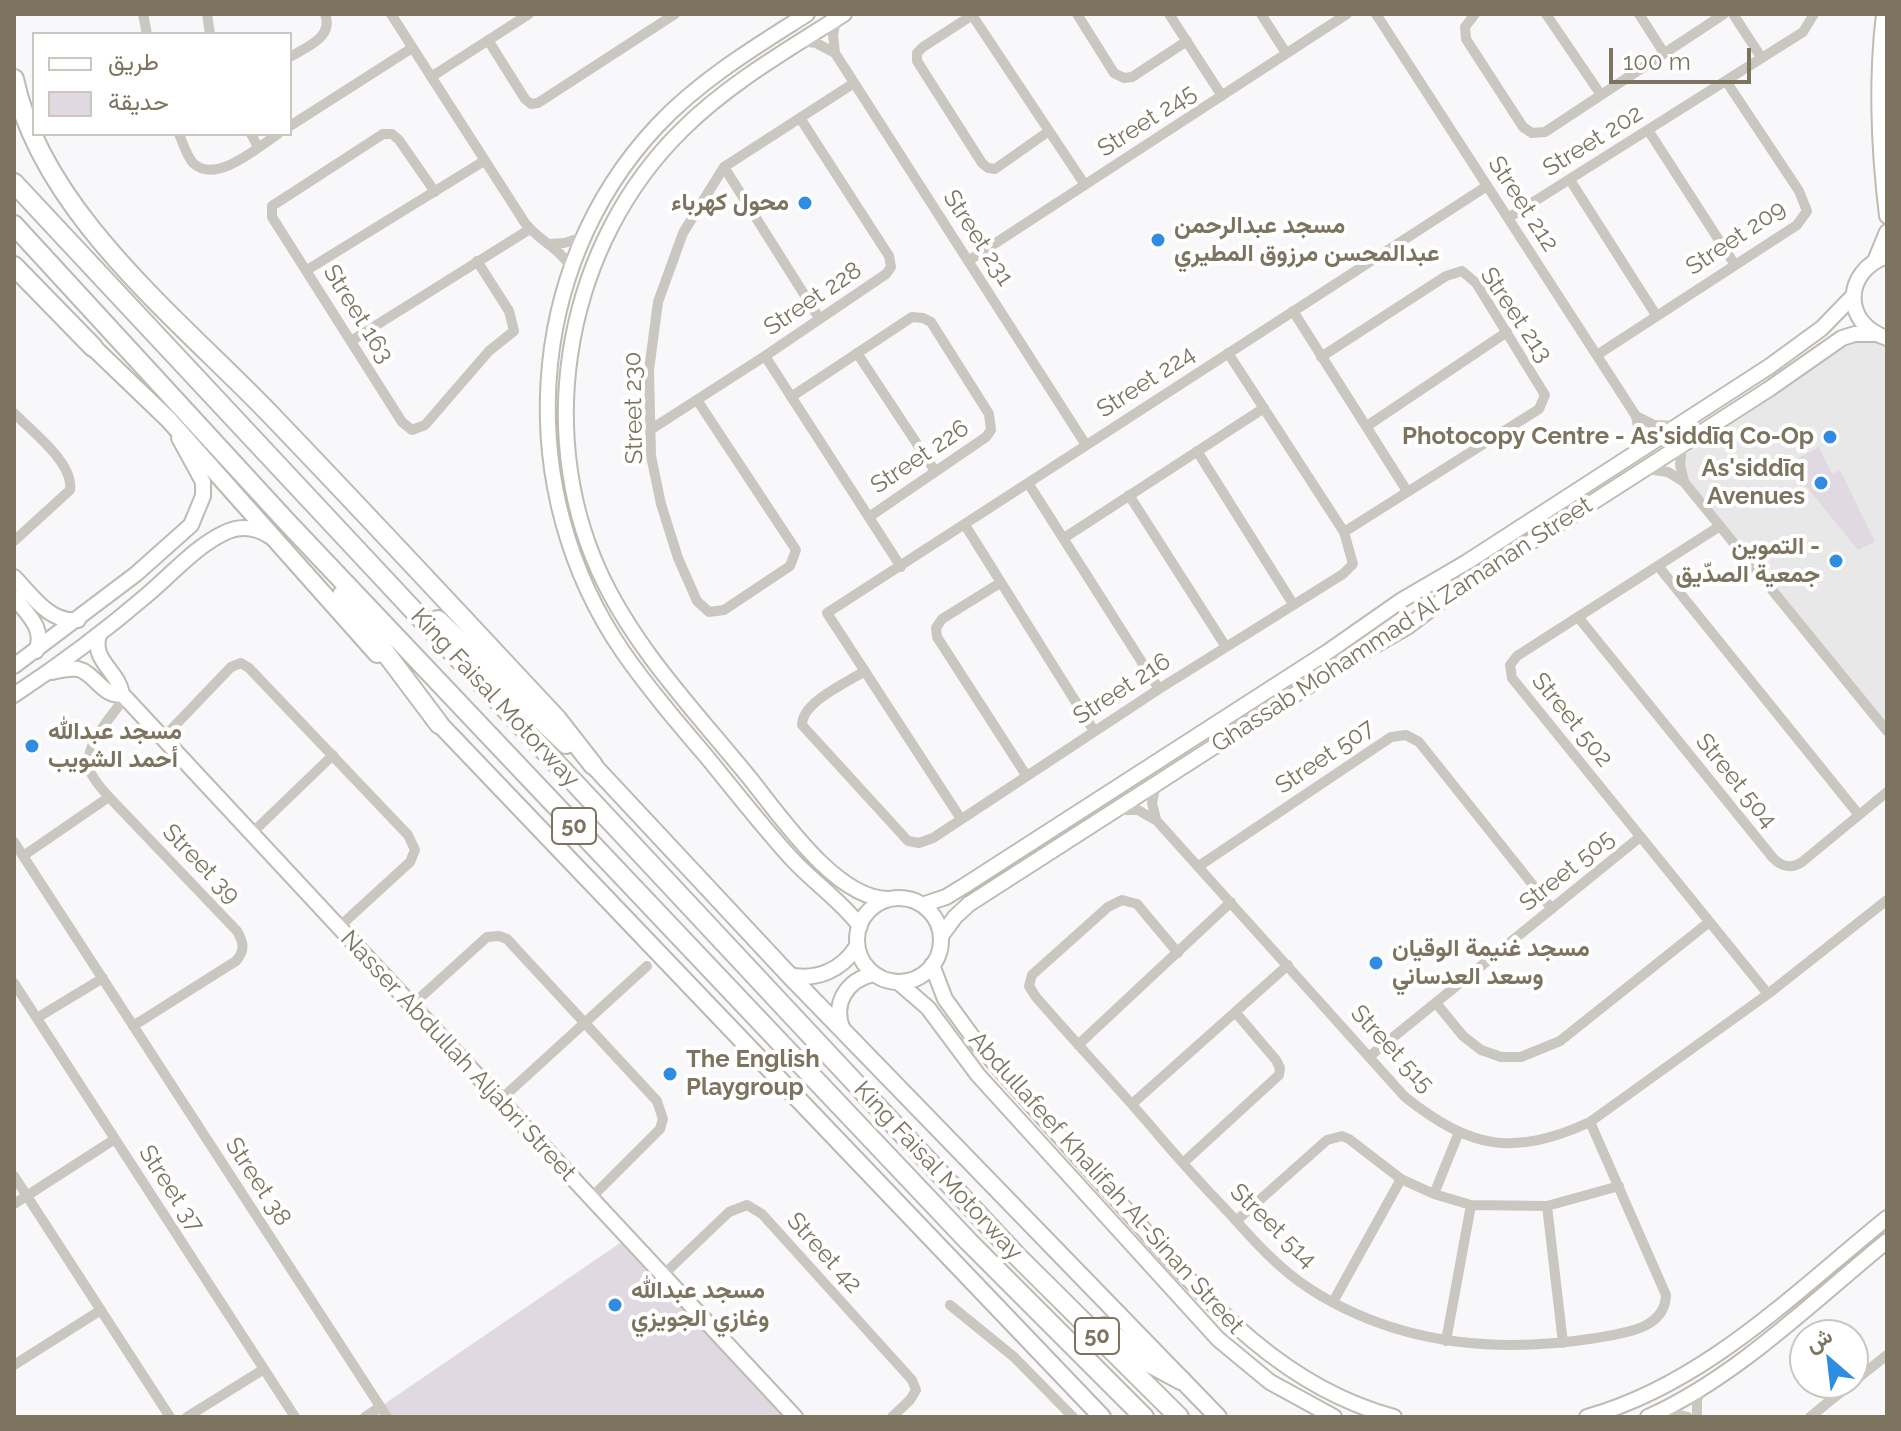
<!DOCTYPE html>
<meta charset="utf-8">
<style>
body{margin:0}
#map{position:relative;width:1901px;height:1431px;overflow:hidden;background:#f8f8fa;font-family:Raleway,Vazirmatn,sans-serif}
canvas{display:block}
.frame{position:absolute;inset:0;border:16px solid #7d7460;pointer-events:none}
.legend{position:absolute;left:32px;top:32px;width:260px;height:104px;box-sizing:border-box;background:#fff;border:2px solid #cbc7bf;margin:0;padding:10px 14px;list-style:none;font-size:24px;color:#7d7460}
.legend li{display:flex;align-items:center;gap:16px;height:40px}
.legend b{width:40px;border:2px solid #cbc7bf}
.north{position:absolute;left:1789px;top:1319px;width:80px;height:80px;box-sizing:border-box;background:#fff;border:2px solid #cbc7bf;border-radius:50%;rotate:332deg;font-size:22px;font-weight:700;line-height:32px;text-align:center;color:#7d7460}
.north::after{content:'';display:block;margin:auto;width:28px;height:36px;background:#2f8ce3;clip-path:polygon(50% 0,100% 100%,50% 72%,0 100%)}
.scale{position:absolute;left:1609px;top:48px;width:142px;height:36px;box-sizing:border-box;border:4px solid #7d7460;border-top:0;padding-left:10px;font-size:24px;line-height:28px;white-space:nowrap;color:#7d7460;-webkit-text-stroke:6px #fff;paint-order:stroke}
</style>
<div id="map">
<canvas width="1901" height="1431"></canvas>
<div class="frame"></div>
<ul class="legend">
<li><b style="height:10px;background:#fff"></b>طريق</li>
<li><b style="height:22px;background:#e1d9e1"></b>حديقة</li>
</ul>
<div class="north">ش</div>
<div class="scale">100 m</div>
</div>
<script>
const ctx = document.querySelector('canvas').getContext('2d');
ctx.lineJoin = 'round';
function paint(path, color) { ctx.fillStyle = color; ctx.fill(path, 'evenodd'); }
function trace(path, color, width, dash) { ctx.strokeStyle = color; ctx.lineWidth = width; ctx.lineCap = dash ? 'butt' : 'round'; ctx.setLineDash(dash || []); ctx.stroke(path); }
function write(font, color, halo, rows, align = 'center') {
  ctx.font = font + ' Raleway,Vazirmatn,sans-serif'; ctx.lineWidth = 8; ctx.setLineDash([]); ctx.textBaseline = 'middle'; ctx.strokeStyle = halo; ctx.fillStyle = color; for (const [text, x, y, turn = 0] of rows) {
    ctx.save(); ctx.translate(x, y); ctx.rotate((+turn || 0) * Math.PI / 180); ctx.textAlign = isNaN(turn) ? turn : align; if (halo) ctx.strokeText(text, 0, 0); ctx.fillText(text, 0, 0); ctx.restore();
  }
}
paint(new Path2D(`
 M1879 339 1887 342V731L1687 481 1679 459 1849 341Z`), '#e9e8e8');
paint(new Path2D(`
 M1819 447 1832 474 1840 470 1875 542 1858 550 1788 464Z
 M623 1241 794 1417H387L380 1407Z`), '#e1d9e1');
const secondary = new Path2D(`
 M807 14C755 47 700 80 657 126 523 269 513 492 623 652 648 688 677 722 706 756 734 790 761 825 791 858 813 882 840 900 860 926
 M844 14C789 49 729 83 682 130 568 242 533 425 599 571 634 648 695 711 748 776 779 814 836 900 889 899
 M1884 14C1876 80 1879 150 1887 216
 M1887 256C1843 271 1842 324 1887 338
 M1875 261 1887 232
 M14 577C31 594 50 624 78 620
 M14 597C27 614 46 629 36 651
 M99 635C91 661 118 670 122 694L795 1417
 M14 666 136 574 191 525 203 496V482L179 438
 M52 672C60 670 69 668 78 669 95 673 103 698 122 694
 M14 695C61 664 105 631 147 595 172 574 195 547 224 533 240 525 256 527 271 537
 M857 940a42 42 0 1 1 84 0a42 42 0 1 1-84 0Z
 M922 905 946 897 964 886 1329 651 1402 600 1467 562 1770 366 1822 328 1853 296
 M941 936 955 917 969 904 1341 665 1407 627 1456 590 1769 389 1842 338 1855 334H1875
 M932 965 945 999 977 1043C1024 1097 1072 1150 1120 1203 1199 1291 1274 1385 1394 1417
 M789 975C817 981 842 970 857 946
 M898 982 928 1008 978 1075 1218 1339 1270 1382 1334 1417
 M843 1030C832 1004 846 980 874 974
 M1587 1417C1705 1384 1794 1293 1887 1218
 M1648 1417C1737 1377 1812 1302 1887 1241`);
const primary = new Path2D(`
 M93 347 169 420 377 654
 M432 716 1102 1417
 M593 765 789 975 1218 1417`);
const highway = new Path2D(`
 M14 79C42 213 180 320 271 415 367 515 462 617 557 719L593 765
 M14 183 1016 1255 1179 1417
 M14 225 287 522 969 1242 1144 1417
 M14 266 93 347
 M342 595 439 724
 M438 620 566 744
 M1105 1327 1142 1359 1181 1380`);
trace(secondary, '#bfbbb3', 18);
trace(primary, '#bdb9b2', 20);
trace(highway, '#bdbab4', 22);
trace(new Path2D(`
 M143 14 147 34
 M207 14 210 34
 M391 14 525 223C539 241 560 248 572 269
 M974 14 923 47 917 53V61L982 163 988 168 995 169 1049 131
 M1077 14 1114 73 1124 78 1132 77 1187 41
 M1169 14 1222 96
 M1261 14 1286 53
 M1376 14 1636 416 1639 432 1637 451
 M1475 14 1465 27 1466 39 1523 127 1532 133 1545 132 1724 14
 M1546 14 1601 95
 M1639 14 1664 53
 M1733 14 1761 57
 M972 15 1085 185
 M488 40 525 99 531 104 538 103 675 14
 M802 41 816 43 835 53 1086 445
 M835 53 833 35 836 19
 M290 57C307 47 334 37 325 14
 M431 77 529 14
 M290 126 412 48
 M1648 130 1735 265
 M179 134C183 143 186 155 193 163 216 185 258 147 278 134
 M251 134 258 147
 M724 167 819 318
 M1570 180 1656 315
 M435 192 399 140 392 134H383L272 206V217L402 422 412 430 425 425 489 351 514 331 509 311 477 261
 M1508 218 1803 32 1814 14
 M550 244 564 243 584 237
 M968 261 1347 14
 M307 270 484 161
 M1293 311 1407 491
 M351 341 530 229
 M857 353 935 471
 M1597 355 1797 225 1807 211 1799 191 1726 81
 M765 356 901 567
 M1321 357 1446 276 1462 271 1476 283 1545 395 1539 409 1344 532
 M791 397 912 317 923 318 931 322 989 414 991 430 986 437 869 517
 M697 400 796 550 790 566 724 610 709 612 697 601 678 558 661 504 651 456 649 370 658 302 683 233 724 167 854 83
 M14 413C32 432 74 463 70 490L14 541
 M1636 416 1654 425 1676 426
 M1367 426 1507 332
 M650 430 765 356 886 274 891 267 889 256 800 118
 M1682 444 1680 465 1684 481
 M1197 451 1293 604
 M1647 469 1668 472 1684 482 1887 731
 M1028 483 1159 689
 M1129 495 1226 647
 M965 525 1094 731
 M1720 526 1517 656 1510 665 1512 678 1768 994
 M1064 538 1264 408
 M1658 566 1859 815
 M1000 583 942 619 936 628 937 637 1026 775
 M1578 617 1773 858C1782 867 1791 869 1802 862L1887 792
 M865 671C846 683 802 702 802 725L908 841 919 843 933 838 1159 689 1343 574 1353 564 1344 532 1228 353
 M125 697C112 717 82 745 90 771 94 781 102 789 109 797L237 931C244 943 245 950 236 961L133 1026
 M163 738 231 667 241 663 249 668 408 835 415 850 410 862 339 927
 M1156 784 1152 803 1156 819
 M1117 810H1138L1157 821 1405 1097C1471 1149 1513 1157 1590 1122L1768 994 1887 900
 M961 819 827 613 1487 186
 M252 833 333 755
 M14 842 387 1417
 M23 856 109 797
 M1199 866 1391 737 1406 735 1419 742 1552 909
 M1178 953 1137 904 1122 900 1108 907 1032 975 1029 986 1036 997C1073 1040 1112 1081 1149 1124 1175 1155 1202 1185 1230 1214 1254 1241 1279 1269 1310 1289 1396 1344 1496 1354 1596 1338 1622 1333 1665 1330 1666 1295L1590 1122
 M14 983 295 1417
 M1436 1003 1463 1036 1481 1050 1501 1057H1521L1560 1041 1708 923
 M412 1005 487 937 499 936 507 939 657 1101 663 1119 660 1129 590 1199
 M37 1018 103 978
 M1078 1045 1231 902
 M1370 1056 1640 837
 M499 1101 647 966
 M1132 1104 1288 965
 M1183 1163 1279 1075 1280 1068 1276 1060 1236 1013
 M14 1176 170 1417
 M1434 1194 1459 1132
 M14 1204 115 1139
 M1547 1206 1563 1343
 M1236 1221 1327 1140 1342 1136 1349 1139 1401 1179 1434 1194 1471 1205 1547 1206 1619 1186
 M662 1276 729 1212 747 1205 762 1214 912 1380 916 1390 910 1400 892 1417
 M1333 1302 1401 1179
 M950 1305 1014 1357 1073 1417
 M1446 1341 1471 1205
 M14 1365 101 1310
 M1853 1382 1887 1355
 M1663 1411 1688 1417
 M187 1417 264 1369
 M365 1417 380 1407
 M1697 1417V1400L1701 1389
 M1810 1417 1852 1383`), '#cac7c1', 10);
trace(secondary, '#fff', 14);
trace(primary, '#fff', 16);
trace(highway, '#fff', 18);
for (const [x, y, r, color] of [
 [805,203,8,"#2f8ce3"],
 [1158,240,8,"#2f8ce3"],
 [1830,437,8,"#2f8ce3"],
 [1821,483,8,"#2f8ce3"],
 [1836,561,8,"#2f8ce3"],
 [32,746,8,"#2f8ce3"],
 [1376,963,8,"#2f8ce3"],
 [670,1074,8,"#2f8ce3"],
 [615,1305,8,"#2f8ce3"]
]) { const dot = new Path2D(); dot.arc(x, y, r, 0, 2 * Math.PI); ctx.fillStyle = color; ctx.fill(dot); trace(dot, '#fff', 3); }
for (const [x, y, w] of [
 [574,826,44],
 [1097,1336,44]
]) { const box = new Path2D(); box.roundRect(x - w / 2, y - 18, w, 36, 6); ctx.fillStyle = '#fff'; ctx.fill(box); trace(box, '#7d7460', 2); }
write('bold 22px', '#7d7460', null, [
 ["50",574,826],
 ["50",1097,1336]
]);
write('24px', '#7d7460', '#fff', [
 ["Street 245",1147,121,-33],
 ["Street 202",1593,141,-32],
 ["Street 212",1523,204,57],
 ["Street 231",978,238,57],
 ["Street 209",1736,238,-34],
 ["Street 228",813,299,-34],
 ["Street 163",358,314,58],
 ["Street 213",1516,315,56],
 ["Street 224",1146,382,-33],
 ["Street 230",634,408,-91],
 ["Street 226",920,457,-34],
 ["Ghassab Mohammad Al Zamanan Street",1402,625,-33],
 ["Street 216",1122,689,-33],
 ["King Faisal Motorway",495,698,47],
 ["Street 502",1572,720,51],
 ["Street 507",1325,757,-34],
 ["Street 504",1736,781,51],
 ["Street 39",201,864,46],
 ["Street 505",1567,871,-39],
 ["Street 515",1392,1049,47],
 ["Nasser Abdullah Aljabri Street",458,1056,47],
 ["King Faisal Motorway",938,1171,47],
 ["Street 38",258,1182,57],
 ["Abdullafeef Khalifah Al-Sinan Street",1106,1183,48],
 ["Street 37",171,1189,57],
 ["Street 514",1273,1226,44],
 ["Street 42",824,1253,48]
]);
write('bold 24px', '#7d7460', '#fff', [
 ["محول كهرباء",789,203,"right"],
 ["مسجد عبدالرحمن",1174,226],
 ["عبدالمحسن مرزوق المطيري",1174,254],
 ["Photocopy Centre - As'siddīq Co-Op",1814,437,"right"],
 ["As'siddīq",1805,469,"right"],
 ["Avenues",1805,497,"right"],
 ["التموين -",1820,547,"right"],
 ["جمعية الصدّيق",1820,575,"right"],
 ["مسجد عبدالله",48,732],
 ["أحمد الشويب",48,760],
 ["مسجد غنيمة الوقيان",1392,949],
 ["وسعد العدساني",1392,977],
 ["The English",686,1060],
 ["Playgroup",686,1088],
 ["مسجد عبدالله",631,1291],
 ["وغازي الجويزي",631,1319]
], 'left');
</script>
